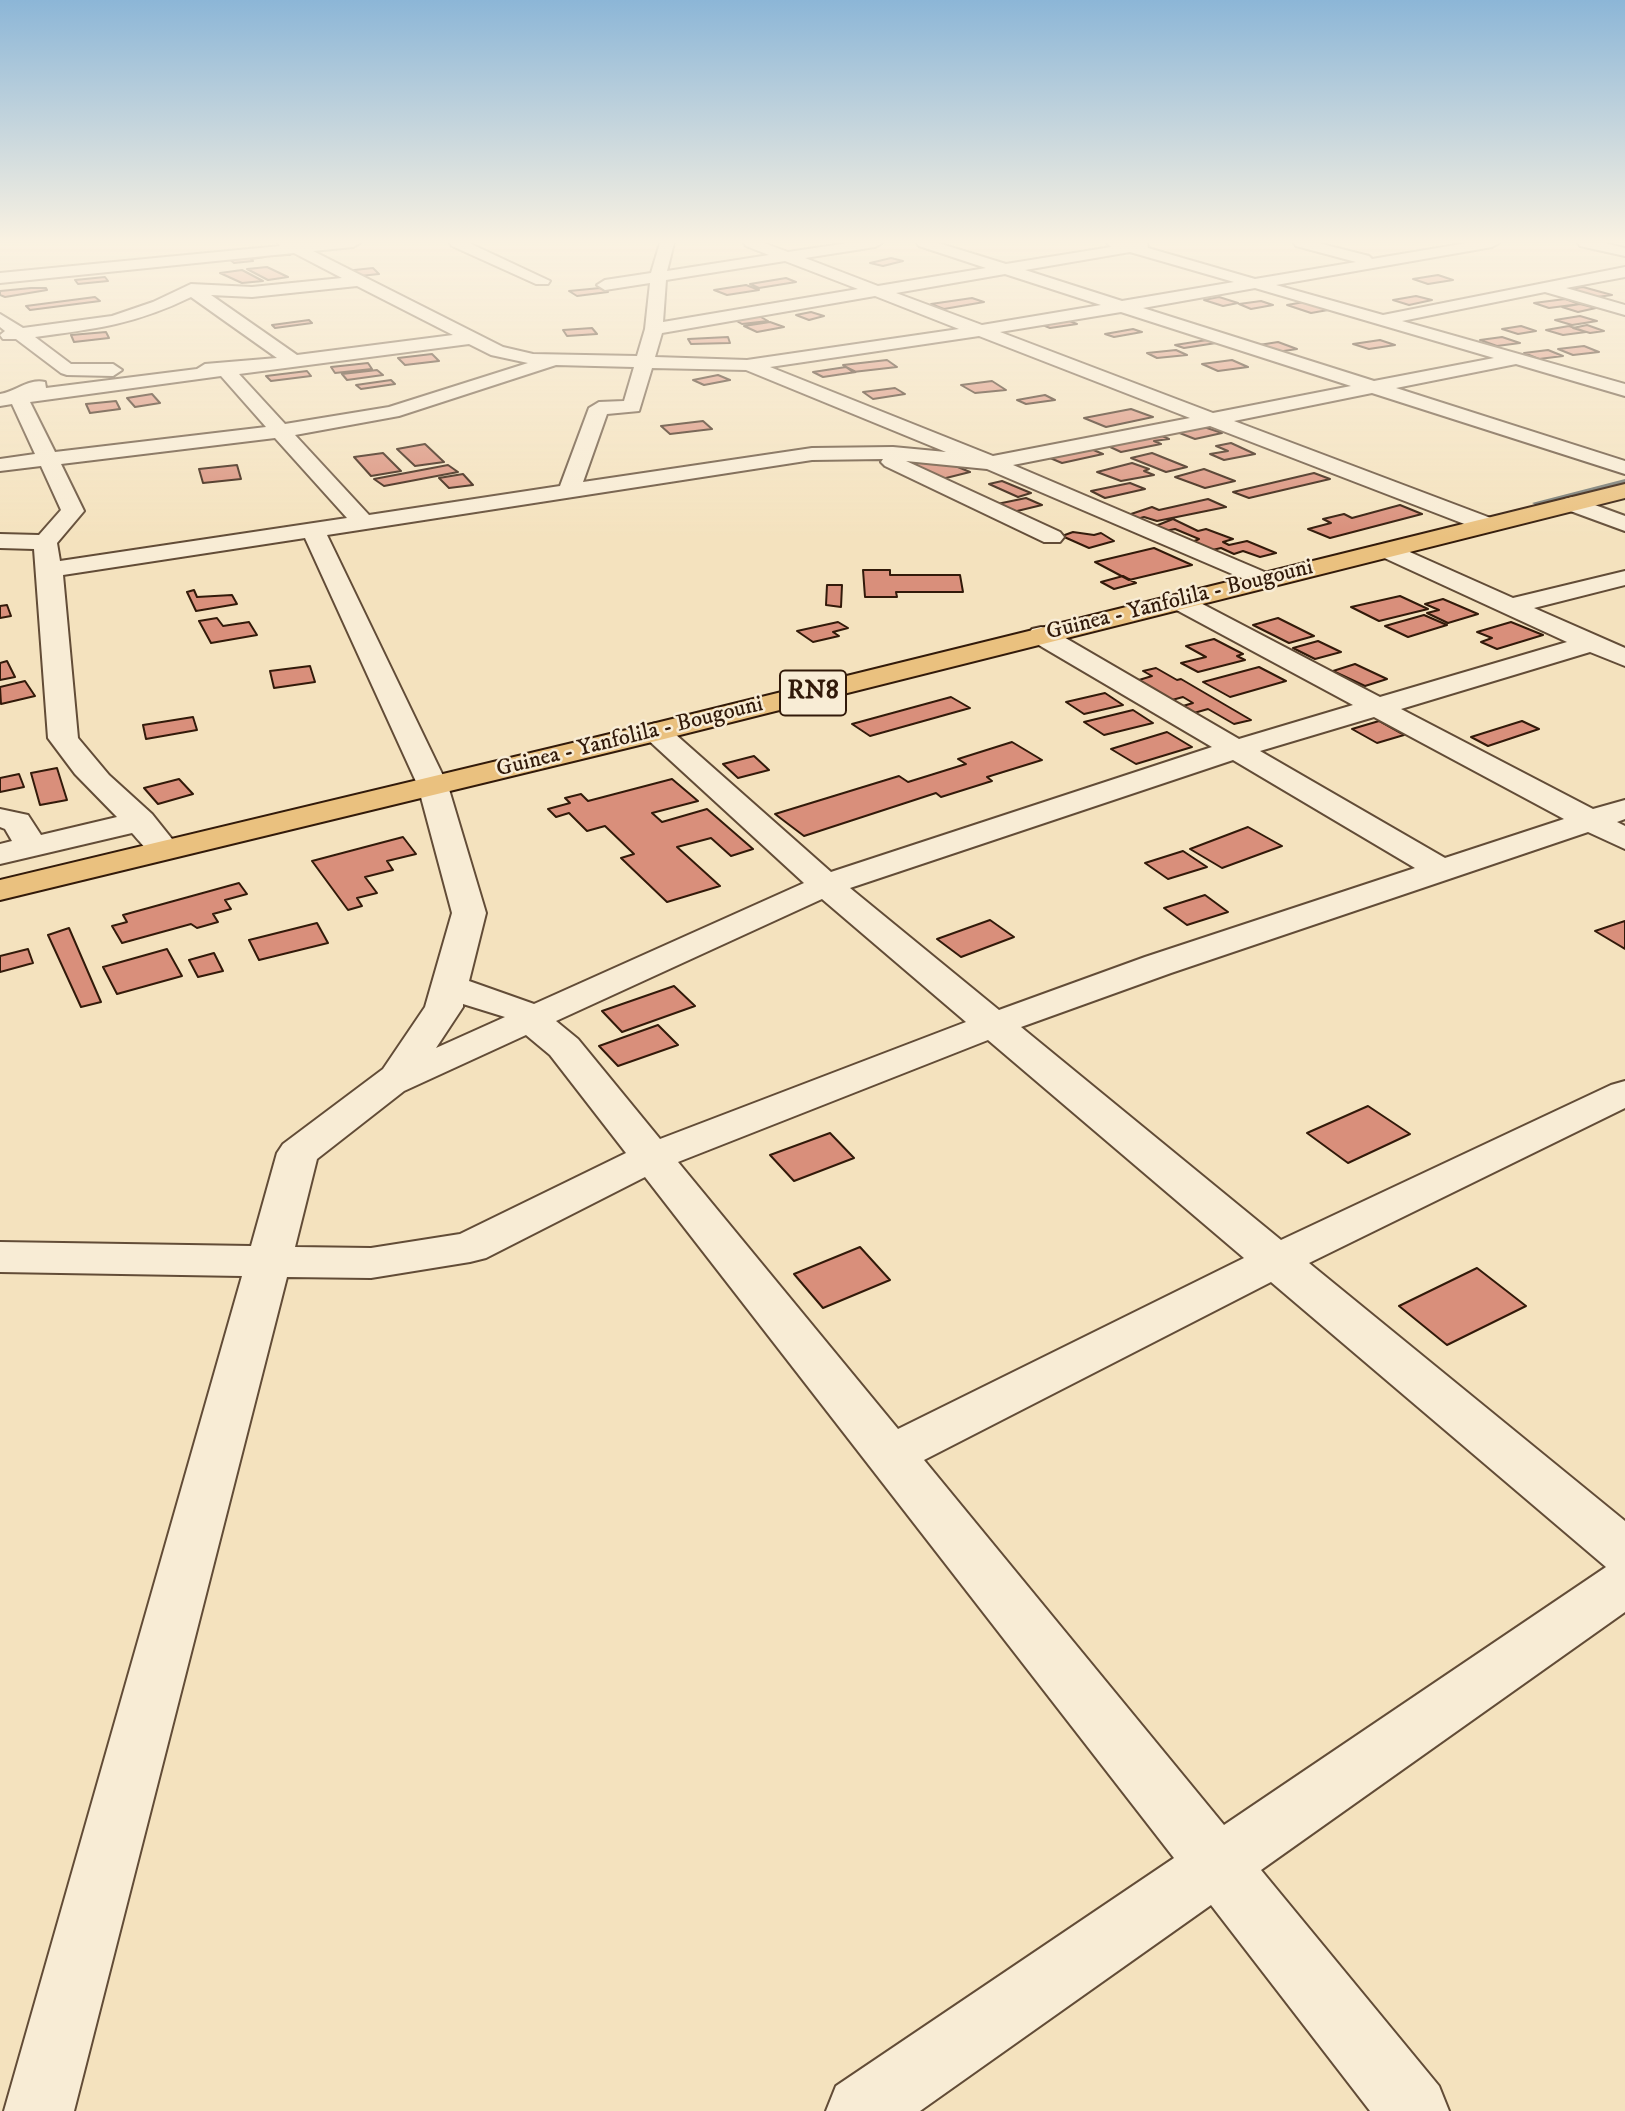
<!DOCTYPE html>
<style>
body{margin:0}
canvas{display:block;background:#f4e2be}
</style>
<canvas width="1625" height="2111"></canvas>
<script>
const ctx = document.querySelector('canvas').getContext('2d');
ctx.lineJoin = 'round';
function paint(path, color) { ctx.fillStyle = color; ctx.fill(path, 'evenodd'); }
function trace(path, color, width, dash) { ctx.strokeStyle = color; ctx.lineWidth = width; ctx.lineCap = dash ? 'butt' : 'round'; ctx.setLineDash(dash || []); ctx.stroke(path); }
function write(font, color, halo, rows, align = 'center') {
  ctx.font = font + ' "IM FELL DW Pica",serif'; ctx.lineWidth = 5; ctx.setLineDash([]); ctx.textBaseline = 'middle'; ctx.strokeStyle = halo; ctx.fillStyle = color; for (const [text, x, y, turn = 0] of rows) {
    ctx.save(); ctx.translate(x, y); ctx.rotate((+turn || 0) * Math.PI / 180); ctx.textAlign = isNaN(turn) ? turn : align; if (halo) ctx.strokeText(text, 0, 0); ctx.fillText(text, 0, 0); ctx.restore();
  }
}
paint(new Path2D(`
 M1625 479V483L1536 505 1532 503Z`), '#757a75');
const building = new Path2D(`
 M284 251 290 255 264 256 265 257 251 259 253 261 234 263 227 257Z
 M891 258 903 261 883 266 870 263Z
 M267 267 288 277 268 280 247 269Z
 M373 268 379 274 360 276 354 270Z
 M242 270 263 281 242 283 220 273Z
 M1438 275 1453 280 1428 284 1413 279Z
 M105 277 108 281 78 284 75 280Z
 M786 278 796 282 759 288 750 284Z
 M746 285 759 290 727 295 714 290Z
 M1583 287 1612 295 1597 297 1569 289Z
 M31 288H46L47 290 5 297 0 295V291Z
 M600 288 608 292 577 296 569 291Z
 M1416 296 1432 300 1409 305 1393 300Z
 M95 297 100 301 30 310 26 306Z
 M1219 297 1238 303 1223 306 1204 300Z
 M972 298 984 302 944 309 931 304Z
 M1565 299 1580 304 1549 308 1534 303Z
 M1261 301 1273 305 1251 309 1239 304Z
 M1304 302 1328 310 1311 313 1287 305Z
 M1580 304 1596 308 1578 312 1562 307Z
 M811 312 824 316 809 320 796 315Z
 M759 316 768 321 742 324 733 319Z
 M1580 316 1597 321 1572 325 1555 320Z
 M1062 318 1077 324 1050 328 1035 322Z
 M309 320 312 323 275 328 272 325Z
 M770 322 784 327 757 332 744 326Z
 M1587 325 1604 331 1590 333 1573 328Z
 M1521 326 1536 331 1518 334 1502 329Z
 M1569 326 1586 332 1563 335 1546 330Z
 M592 328 597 334 567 336 563 330Z
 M1133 329 1142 332 1114 337 1105 334Z
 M106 332 109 338 74 342 71 335Z
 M728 337 730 343 691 344 688 339Z
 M1502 337 1520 343 1497 346 1480 340Z
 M1207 340 1216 343 1184 348 1175 345Z
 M1380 340 1395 345 1369 349 1353 344Z
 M1278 342 1297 349 1277 352 1259 345Z
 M1584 346 1599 352 1573 355 1558 349Z
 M1176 350 1187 355 1157 358 1147 353Z
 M1548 350 1563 356 1539 359 1524 353Z
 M432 354 439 361 405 365 398 358Z
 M887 360 897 367 853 372 843 365Z
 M1232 360 1248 367 1218 371 1202 364Z
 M368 363 372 369 335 373 331 367Z
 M846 367 856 372 823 377 813 372Z
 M377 370 383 375 347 380 342 374Z
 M307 371 311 376 271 381 266 376Z
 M718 375 730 380 704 385 693 380Z
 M391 380 395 384 361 389 356 385Z
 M992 381 1006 390 975 393 961 385Z
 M895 388 905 394 873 399 863 392Z
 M152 394 160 403 135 407 127 398Z
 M1045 395 1055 400 1026 404 1017 400Z
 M116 401 120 409 90 413 86 404Z
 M1131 409 1153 417 1106 427 1084 418Z
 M703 421 712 429 670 434 661 426Z
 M1204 427 1222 433 1195 439 1177 432Z
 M1162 436 1169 439 1154 441 1161 444 1121 452 1108 446Z
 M1231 443 1255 454 1224 460 1210 454 1228 451 1216 446Z
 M425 444 444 462 415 466 397 449Z
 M1091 449 1103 454 1062 463 1050 458Z
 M383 453 401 471 371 476 354 457Z
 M1152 453 1187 467 1166 472 1131 458Z
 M941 460 970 472 942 479 904 464Z
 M1132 463 1149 469 1144 471 1154 475 1121 481 1097 472Z
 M237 465 241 479 203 483 199 469Z
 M448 465 458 472 384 486 374 479Z
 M1204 469 1235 481 1205 488 1175 477Z
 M1314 473 1330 479 1249 498 1233 492Z
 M463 474 473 485 449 488 439 478Z
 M1002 481 1031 493 1018 497 989 484Z
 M1130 483 1145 489 1105 498 1091 491Z
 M1026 498 1042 505 1013 512 997 504Z
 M1208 499 1226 507 1157 521 1144 517 1137 519 1128 515 1152 507 1159 510Z
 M1400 505 1422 514 1330 538 1308 529 1331 523 1323 519 1344 514 1352 518Z
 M1173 519 1198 531 1206 529 1233 539 1223 542 1229 545 1247 541 1276 553 1260 557 1243 551 1234 554 1221 548 1208 551 1190 543 1199 539 1175 529 1165 531 1153 527Z
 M1073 532 1094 535 1101 533 1114 541 1089 548 1062 536Z
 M1154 548 1192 565 1129 580 1095 562Z
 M863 570H890V575H960L963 592H896L897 597H865Z
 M1123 576 1136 583 1114 589 1101 582Z
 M827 585H842L841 607 826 605Z
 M194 590 197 597 232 595 237 604 196 611 187 592Z
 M1400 596 1428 609 1379 621 1351 607Z
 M1443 599 1478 614 1448 623 1427 613 1439 610 1425 604Z
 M7 605 11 616 0 618V606Z
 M1424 615 1447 625 1408 637 1385 626Z
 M217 618 223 626 249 622 257 635 211 643 199 621Z
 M1278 618 1314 636 1289 643 1253 625Z
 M838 622 848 628 833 632 839 636 813 642 797 631Z
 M1511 622 1543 635 1497 649 1481 642 1492 638 1477 632Z
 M1214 639 1243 654 1237 656 1245 660 1198 672 1181 663 1206 657 1186 646Z
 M1318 641 1341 652 1315 659 1293 648Z
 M7 661 15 677 0 680V663Z
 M1355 664 1387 679 1365 686 1333 671Z
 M310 666 315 682 274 688 270 671Z
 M1259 667 1286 681 1230 697 1203 682Z
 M1156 668 1177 680 1181 679 1251 720 1234 724 1208 709 1194 713 1183 706 1193 703 1183 697 1172 700 1139 680 1152 676 1143 671Z
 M25 681 35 696 1 704 0 687Z
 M1105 693 1123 705 1084 714 1066 702Z
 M951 697 970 708 870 736 852 724Z
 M1133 710 1153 723 1104 735 1084 722Z
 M193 717 197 730 146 739 143 725Z
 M1379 721 1404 735 1377 743 1352 729Z
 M1522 721 1539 729 1488 746 1471 737Z
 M1167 732 1192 747 1136 764 1111 749Z
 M1012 742 1042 760 987 777 992 781 941 797 936 793 804 836 775 814 899 776 908 782 966 764 958 759Z
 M754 756 769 770 738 778 723 764Z
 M57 768 67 800 40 805 31 773Z
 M19 774 24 787 0 792V778Z
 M179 779 193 794 158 804 144 788Z
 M672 779 698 801 652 813 662 822 707 809 753 849 731 856 711 838 677 847 720 886 667 902 621 858 634 854 605 826 587 831 569 813 556 817 548 809 570 803 565 798 581 794 588 801Z
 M1248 827 1282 846 1222 868 1190 849Z
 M403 837 416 854 387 861 393 870 365 877 377 893 357 898 362 906 348 910 312 861Z
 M1183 851 1207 867 1168 879 1145 863Z
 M239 883 247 894 225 900 231 909 213 914 218 922 197 928 191 924 122 943 112 926 127 922 123 915Z
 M1205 895 1228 912 1187 925 1164 908Z
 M990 920 1014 937 961 957 937 939Z
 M1625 921V949L1595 931Z
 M317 923 328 943 259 960 249 940Z
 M69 928 101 1002 81 1007 48 935Z
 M28 949 33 963 0 972V956Z
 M167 949 182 976 117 994 103 967Z
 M214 953 223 971 198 977 189 960Z
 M674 986 695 1006 622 1032 602 1011Z
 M658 1025 678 1045 618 1066 599 1046Z
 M1368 1106 1410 1134 1348 1163 1307 1133Z
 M830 1133 854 1158 794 1181 770 1155Z
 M860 1247 890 1280 823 1308 794 1274Z
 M1477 1268 1526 1306 1447 1345 1399 1306Z`);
paint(building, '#d98f7b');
trace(building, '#321a0a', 2);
const minor = new Path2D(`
 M278 243H360L353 247 313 251 503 347 533 354 637 356 645 329 650 283 605 290 597 285 605 280 651 273 660 243H674L667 271 769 255 746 246 744 243H764L788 252 848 243H882L875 247 805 258 878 286 986 268 919 246 917 243H938L1006 264 1111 247 1107 243H1147L1148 248 1255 279 1356 262 1296 246 1294 243H1318L1369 256 1372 259 1467 243H1499L1492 247 1276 285 1383 315 1625 267V277L1566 288 1625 305V315L1545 292 1402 321 1625 384V396L1516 364 1396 388 1625 461V474L1372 393 1234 421 1496 520 1499 525 1496 530H1480L1210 426 1013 465 1274 576 1277 581 1274 586 1265 588 987 469 906 461 1060 532 1064 537 1060 542H1044L885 466 881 462 883 459 812 460 327 535 448 786 486 913 469 981 534 1004 804 883 646 738 641 732 646 726 656 723 666 726 831 872 1212 747 1032 641 1028 635 1032 629 1041 627 1050 629 1239 739 1353 705 1171 607 1167 602 1171 597 1180 594 1189 597 1380 697 1567 642 1378 555 1374 550 1378 545H1394L1513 598 1625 571V585L1534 608 1625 648V666L1590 652 1401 709 1593 809 1625 800V819L1617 822 1625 826V849L1588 832 1171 973 1021 1027 1281 1240 1611 1085 1625 1081V1108L1309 1263 1625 1521V1612L1261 1870 1439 2086 1449 2111H1370L1211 1905 920 2111H826L836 2086 1174 1858 645 1177 486 1258 470 1262 371 1278 287 1277 74 2111H4L242 1276 0 1272V1242L251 1246 277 1153 283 1144 383 1069 425 1007 452 913 418 786 305 538 63 575 78 738 109 775 152 814 180 849 175 856C153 862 146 848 132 833L0 864V844L12 841 5 829 0 827V809L28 815 41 835 117 817 75 774 48 738 34 549 0 548V534L39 535 61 510 41 466 0 471V459L35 454 12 404 0 406V394C15 392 29 378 45 382L46 388 197 369 205 364 277 358 191 297C136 324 95 329 35 337L71 364H113L122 370 113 376 67 375 61 373 16 339H3L0 335 5 331 0 327V314L23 328 112 316 153 302 191 284 252 287 342 278 294 253 0 283V273L280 246ZM1130 252 1234 282 1122 301 1025 270ZM785 261 858 289 663 322 666 280ZM1005 274 1101 305 982 325 896 293ZM357 286 453 335 297 355 211 295 252 297ZM1255 288 1494 358 1374 381 1143 308ZM875 296 959 329 747 360 655 357 662 333ZM1121 312 1351 386 1213 413 1000 332ZM979 336 1190 418 993 456 770 367ZM469 344 491 355 528 363 389 407 285 424 239 374ZM556 365 634 367 624 401 599 402 589 408 560 486 369 515 295 435 399 416ZM652 368 746 370 946 452 893 447 812 448 583 482 607 414 639 411ZM221 376 266 427 55 452 30 402ZM275 438 347 518 60 561 57 543 84 511 61 464ZM1374 717 1564 819 1445 858 1260 751ZM1233 760 1415 868 1145 957 999 1010 850 888ZM822 899 966 1022 660 1139 578 1039 556 1021ZM463 1004 505 1017 436 1048 463 1007ZM526 1035 550 1055 626 1153 460 1234 371 1248 295 1247 317 1159 404 1091ZM988 1040 1244 1258 898 1429 678 1162ZM1271 1282 1606 1567 1224 1825 924 1460Z
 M450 243H469L550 281 548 284H536L452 246Z
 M1578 243H1604L1625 248V256L1580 246Z
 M1573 497 1625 516V531L1565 509 1562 504 1565 499Z`);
const major = new Path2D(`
 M1625 484V498L656 741 0 900V880L656 723Z`);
trace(minor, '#624c37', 4);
trace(major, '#321a0a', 4);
paint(minor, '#f8ecd5');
paint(major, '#eac17f');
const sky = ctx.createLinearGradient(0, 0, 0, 538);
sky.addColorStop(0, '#8cb6d7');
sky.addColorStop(0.45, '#faf2e2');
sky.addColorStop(1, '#faf2e200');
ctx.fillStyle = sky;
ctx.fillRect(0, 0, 1625, 538);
write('23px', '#321a0a', '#f8ecd5', [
 ["Guinea - Yanfolila - Bougouni",1180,601,-14],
 ["Guinea - Yanfolila - Bougouni",630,738,-14]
]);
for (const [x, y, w] of [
 [813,693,66]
]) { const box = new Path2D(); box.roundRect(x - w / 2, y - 22.5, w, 45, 5); ctx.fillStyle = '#f8ecd5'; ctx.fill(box); trace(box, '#321a0a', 2); }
write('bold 26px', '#321a0a', null, [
 ["RN8",813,693]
]);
</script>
